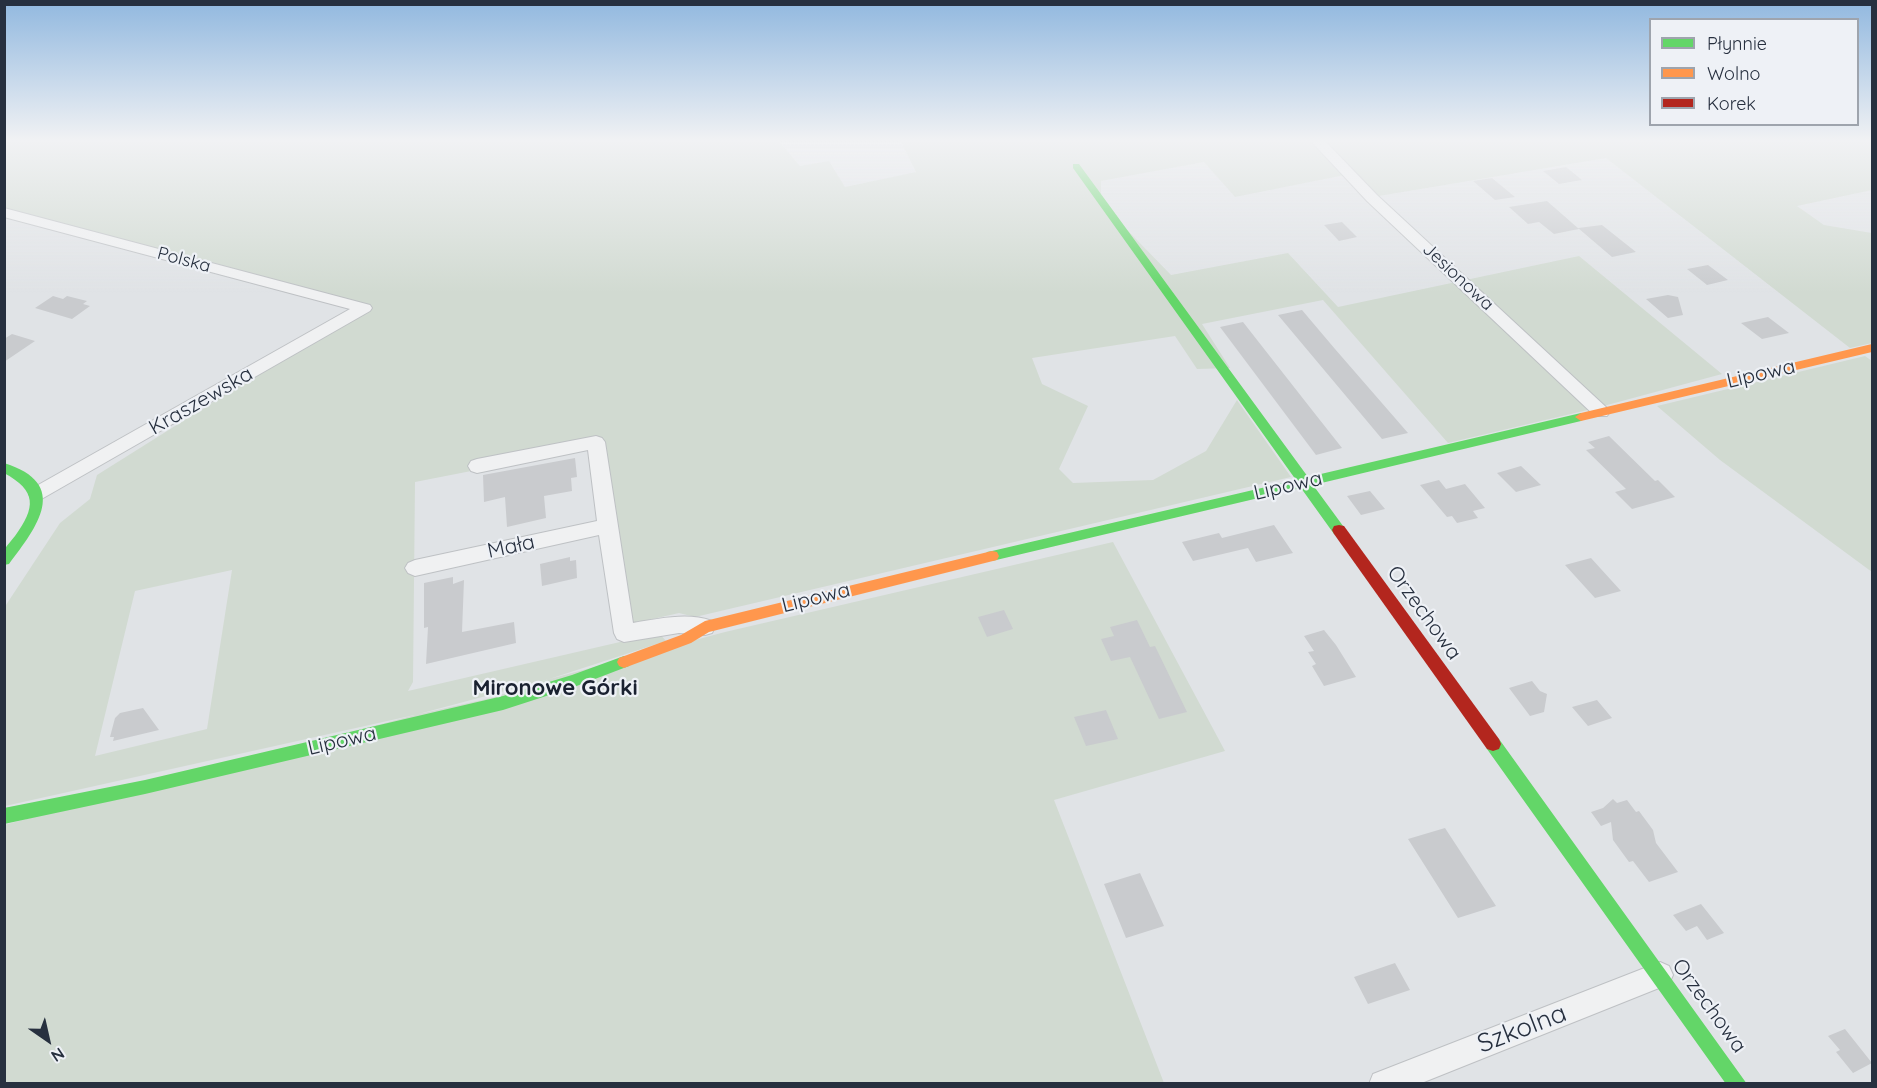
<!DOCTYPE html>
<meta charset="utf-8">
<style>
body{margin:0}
#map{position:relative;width:1877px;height:1088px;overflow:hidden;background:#e0e3e6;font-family:Quicksand,sans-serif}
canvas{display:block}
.frame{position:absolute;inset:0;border:6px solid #27303f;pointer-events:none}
.legend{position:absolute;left:1649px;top:18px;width:210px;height:108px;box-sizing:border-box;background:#eef1f6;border:2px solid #9ea4ad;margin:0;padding:8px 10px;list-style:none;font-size:18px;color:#27303f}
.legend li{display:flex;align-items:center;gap:12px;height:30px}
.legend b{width:30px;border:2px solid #9ea4ad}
.north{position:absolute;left:18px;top:1010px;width:60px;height:60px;-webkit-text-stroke:4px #eef1f6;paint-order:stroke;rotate:146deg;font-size:16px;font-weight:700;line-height:24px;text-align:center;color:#27303f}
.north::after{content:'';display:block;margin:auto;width:21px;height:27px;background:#27303f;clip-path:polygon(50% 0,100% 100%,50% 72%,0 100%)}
</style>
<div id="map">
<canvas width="1877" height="1088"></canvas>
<div class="frame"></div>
<ul class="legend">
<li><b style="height:8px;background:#63d668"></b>Płynnie</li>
<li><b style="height:8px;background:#ff974d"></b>Wolno</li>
<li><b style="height:8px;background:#b3261e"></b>Korek</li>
</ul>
<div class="north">N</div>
</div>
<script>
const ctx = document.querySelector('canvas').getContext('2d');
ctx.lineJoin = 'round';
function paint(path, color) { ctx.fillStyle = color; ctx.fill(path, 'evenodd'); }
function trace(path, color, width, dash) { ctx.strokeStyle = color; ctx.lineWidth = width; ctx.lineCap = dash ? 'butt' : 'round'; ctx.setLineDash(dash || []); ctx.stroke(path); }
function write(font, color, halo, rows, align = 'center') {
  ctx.font = font + ' Quicksand,sans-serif'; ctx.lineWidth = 4.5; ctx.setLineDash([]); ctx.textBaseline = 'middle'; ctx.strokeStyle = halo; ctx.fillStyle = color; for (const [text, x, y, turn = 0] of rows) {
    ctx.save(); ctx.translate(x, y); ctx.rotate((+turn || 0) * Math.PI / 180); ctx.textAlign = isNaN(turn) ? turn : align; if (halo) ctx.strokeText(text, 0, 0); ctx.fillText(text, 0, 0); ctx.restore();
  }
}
paint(new Path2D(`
 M5 140H778L800 166 829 161 845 187 916 172 900 140H1872V190L1797 206 1824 225 1872 233V343L1850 348 1606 158 1379 196 1355 173 1235 197 1204 162 1101 181V203L1171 275 1288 253 1338 307 1579 256 1722 374 1596 408 1448 443 1323 300 1202 324 1230 368 1197 369 1175 336 1032 358 1042 384 1088 406 1059 469 1073 483 1153 480 1206 451 1237 400 1291 477 695 617 679 613 631 624 604 445 415 482 413 682 408 691 659 633 666 641 491 698 5 806 4 608 60 523 90 499 97 475 363 308 5 213ZM232 570 207 729 95 756 135 591Z
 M1865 356 1872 361V572L1720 460 1657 406Z
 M1113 542 1225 751 1054 800 1164 1083H5L4 825 725 632Z`), '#d1dad1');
paint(new Path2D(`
 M1566 167 1582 180 1559 184 1543 171Z
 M1492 178 1515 197 1495 200 1473 181Z
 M1547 201 1579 229 1554 234 1539 222 1528 224 1509 207Z
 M1342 222 1357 237 1339 241 1324 225Z
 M1602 225 1636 252 1612 257 1578 228Z
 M1708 265 1728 280 1707 285 1687 269Z
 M1668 295 1678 297 1683 315 1668 318 1646 299Z
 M53 296 63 299 67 296 87 301 83 304 90 306 72 319 35 308Z
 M1302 310 1335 349 1408 433 1382 439 1278 315Z
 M1768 317 1789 333 1762 339 1741 323Z
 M1243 322 1312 410 1342 448 1316 455 1220 327Z
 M12 334 35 341 4 362V339Z
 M1609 436 1655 481 1658 480 1675 497 1632 509 1615 492 1626 489 1586 450 1595 448 1588 442Z
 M575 458 577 477 571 478 572 491 544 496 546 518 507 527 505 497 484 502 483 475Z
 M1521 466 1541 485 1516 492 1497 473Z
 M1439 480 1446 489 1465 484 1485 508 1473 511 1478 518 1457 523 1452 516 1447 517 1420 485Z
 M1370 491 1385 509 1361 515 1347 496Z
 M1274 525 1293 553 1256 562 1248 548 1193 561 1182 542 1219 533 1222 538Z
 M570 557V561L576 560 577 578 542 586 540 564Z
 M1591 558 1621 591 1595 598 1565 565Z
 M453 577V584L464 580 462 632 514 622 516 643 426 664 428 627 424 628V583Z
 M1004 610 1013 629 987 637 978 617Z
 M1137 620 1150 647 1155 646 1187 712 1159 719 1130 657 1111 661 1101 639 1114 636 1110 627Z
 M1324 630 1336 645 1356 677 1324 686 1312 666 1316 664 1308 652 1314 651 1304 636Z
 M1532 681 1540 691 1547 694 1544 712 1530 716 1509 688Z
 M1597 700 1612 718 1588 726 1572 707Z
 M143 708 159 730 113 741 114 737H110L115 718 120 713Z
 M1106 710 1118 739 1086 746 1074 717Z
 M1613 799 1617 803 1627 800 1636 812 1639 811 1653 830 1656 843 1678 872 1649 882 1633 861 1629 862 1613 840 1611 822 1601 826 1591 812 1603 808Z
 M1445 828 1496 906 1458 918 1408 839Z
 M1140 873 1164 926 1126 938 1104 884Z
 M1701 904 1724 933 1707 940 1697 926 1686 931 1673 915Z
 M1395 963 1410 990 1368 1004 1354 977Z
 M1845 1029 1872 1063 1853 1073 1836 1052 1840 1050 1828 1036Z`), '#c9cbce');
const street = new Path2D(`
 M1310 140H1324L1377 195 1607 408 1610 412 1607 416H1595L1367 201Z
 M4 208 370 305 372 308 370 311 38 501 31 499 29 494 31 489 350 309 4 217Z
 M596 436 602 438 605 442 633 623C659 619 687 612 712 621L715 627 712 633 705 635 679 633 624 642 617 639 614 633 599 535 415 576 408 573 405 568 408 563 415 560 597 521 588 450 477 473 471 471 468 466 471 461 477 459Z
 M1660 962 1669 966 1673 975 1669 984 1419 1084H1369L1373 1074Z`);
trace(street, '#bec1c4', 2);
paint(street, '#f0f1f2');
paint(new Path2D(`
 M1073 164H1079L1308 477 1581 413 1587 417 1581 421 1313 485 1346 530 1339 535 1334 534 1301 488 992 561 987 560 985 556 987 552 992 551 1296 480 1073 168Z
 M4 463C71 484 37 527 9 564L4 565C4 561 4 555 4 551 6 546 12 540 15 536 36 507 37 491 4 473Z
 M624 656 629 658 631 662 629 666 574 687 503 710 145 794 4 824V808L145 780 503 696 572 675Z
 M1493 737 1499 739 1747 1084H1726L1487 749 1485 744 1487 739Z`), '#63d668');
paint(new Path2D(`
 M1872 344V352L1581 421 1575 417 1581 413Z
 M992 551 997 552 999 556 997 560 709 632 691 643 624 668 619 666 617 662 619 658 681 635 705 621Z`), '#ff974d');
paint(new Path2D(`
 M1339 525 1344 526 1499 739 1501 744 1499 749 1493 751 1487 749 1334 534 1332 530 1334 526Z`), '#b3261e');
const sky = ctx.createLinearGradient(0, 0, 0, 293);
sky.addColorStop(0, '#91b8df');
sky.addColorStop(0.48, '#f1f2f4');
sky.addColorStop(1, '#f1f2f400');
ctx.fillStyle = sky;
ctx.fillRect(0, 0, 1877, 293);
write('18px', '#27303f', '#eef1f6', [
 ["Polska",184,260,15],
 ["Jesionowa",1458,277,43]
]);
write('21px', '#27303f', '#eef1f6', [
 ["Lipowa",1761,374,-13],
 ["Kraszewska",201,401,-30],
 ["Lipowa",1288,486,-13],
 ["Mała",511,547,-12],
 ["Lipowa",816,598,-14],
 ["Orzechowa",1424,613,54],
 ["Lipowa",342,741,-13],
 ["Orzechowa",1709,1006,54]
]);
write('bold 22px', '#1a2130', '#eef1f6', [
 ["Mironowe Górki",555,688]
]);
write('26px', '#27303f', '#eef1f6', [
 ["Szkolna",1522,1029,-21]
]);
</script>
